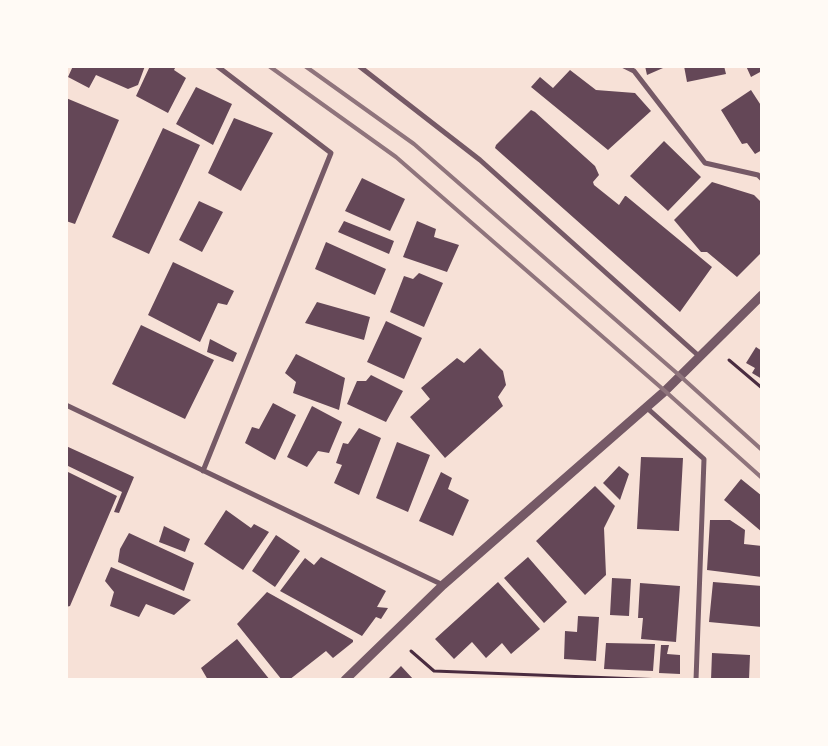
<!DOCTYPE html>
<style>
body{margin:0}
#map{position:relative;width:828px;height:746px;overflow:hidden;background:#f7e1d7;font-family:"Space Grotesk",sans-serif}
canvas{display:block}
.frame{position:absolute;inset:0;border:68px solid #fffaf5;pointer-events:none}
</style>
<div id="map">
<canvas width="828" height="746"></canvas>
<div class="frame"></div>
</div>
<script>
const ctx = document.querySelector('canvas').getContext('2d');
ctx.lineJoin = 'round';
function paint(path, color) { ctx.fillStyle = color; ctx.fill(path, 'evenodd'); }
function trace(path, color, width, dash) { ctx.strokeStyle = color; ctx.lineWidth = width; ctx.lineCap = dash ? 'butt' : 'round'; ctx.setLineDash(dash || []); ctx.stroke(path); }
paint(new Path2D(`
 M73 66H145L138 85 128 89 96 75 89 88 68 77Z
 M150 66H176L174 70 186 78 168 113 136 96Z
 M645 66H662L663 68 647 75Z
 M684 66H724L726 74 687 82Z
 M746 66H762V71L751 77Z
 M570 70 596 90 635 93 651 111 608 150 531 87 540 77 553 88Z
 M196 87 232 104 213 145 176 124Z
 M751 90 762 107V150L755 154 747 143 742 144 721 110Z
 M66 98 119 120 75 224 66 221Z
 M531 110 535 112 595 166 599 175 593 182 594 185 619 205 625 196H626L712 267 680 312 495 148 496 145Z
 M234 118 273 133 241 191 208 173Z
 M163 128 200 145 149 254 112 237Z
 M664 141 701 177 668 211 630 176Z
 M362 178 405 199 390 231 345 211Z
 M712 182 754 195 762 203V252L737 277 707 252H701L674 220Z
 M199 201 223 212 202 252 179 240Z
 M344 221 394 241 389 254 338 232Z
 M417 221 436 229 434 237 459 245 447 272 403 257Z
 M326 242 386 269 375 295 315 269Z
 M173 262 234 291 227 305 218 303 200 342 148 315Z
 M419 273 443 283 424 327 390 312 404 276 413 279Z
 M317 302 370 317 364 340 305 323Z
 M386 321 422 338 404 379 367 362Z
 M141 325 214 360 185 419 112 384Z
 M210 339 237 353 233 362 207 352Z
 M756 347 762 351V379L752 373 755 368 746 363Z
 M480 348 503 371 506 385 498 397 503 406 445 458 410 417 430 399 421 388 457 358 464 363Z
 M296 354 345 378 339 410 293 393 296 382 285 373Z
 M371 375 403 391 386 422 347 404 357 381H366Z
 M273 403 296 415 275 460 245 443 252 427 259 429Z
 M312 406 342 422 329 453 318 451 307 467 287 457Z
 M359 428 381 438 359 495 334 483 342 465 336 463 343 443 348 444Z
 M397 442 430 455 408 512 376 498Z
 M66 446 134 477 119 513 114 512 122 492 66 465Z
 M641 457 683 458 679 531 637 529Z
 M619 466 629 474 620 500 603 483Z
 M66 471 117 496 70 606 66 607Z
 M441 472 452 478 448 489 469 500 453 536 419 521Z
 M741 479 762 496V532L724 500Z
 M595 486 615 506 604 528 606 575 585 595 536 541Z
 M226 510 251 528 254 524 269 532 243 570 204 544Z
 M710 520H730L745 530 744 544 762 546V577L707 570Z
 M164 526 190 539 185 552 159 542Z
 M129 533 194 563 184 591 118 562 120 549Z
 M276 535 300 551 275 587 252 571Z
 M321 557 386 591 377 607 388 608 381 619 376 617 362 636 280 591 305 558 314 565Z
 M528 557 567 602 544 623 504 578Z
 M111 567 191 600 174 615 146 604 139 617 110 606 114 592 105 581Z
 M612 578 631 579 629 616 610 615Z
 M498 582 540 629 511 654 502 643 486 658 472 642 454 659 435 639Z
 M713 582 762 586V627L709 622Z
 M640 583 680 586 676 642 641 639 643 618H638Z
 M267 592 353 640V642L333 658 326 651 289 680H282L237 624Z
 M578 616 599 617 596 661 564 659 565 631 577 632Z
 M237 639 270 680H208L201 668Z
 M606 643 655 644 653 671 604 669Z
 M661 645H669L667 654 680 655V674L659 673Z
 M712 653 750 655 749 680H711Z
 M401 666 414 680H387Z`), '#644757');
trace(new Path2D(`
 M729 360 762 388
 M411 651 434 671 665 680`), '#4a2c40', 3);
trace(new Path2D(`
 M359 66 480 160 700 357
 M624 66 634 71 705 163 758 175 762 179
 M66 405 443 585
 M647 408 704 459 696 680
 M203 471 331 153 217 66`), '#755966', 5);
trace(new Path2D(`
 M345 680 443 585 665 391 762 295`), '#755966', 9);
trace(new Path2D(`
 M269 66 396 157 665 391 762 478
 M305 66 414 144 679 375 762 450`), '#8f747c', 4);
</script>
